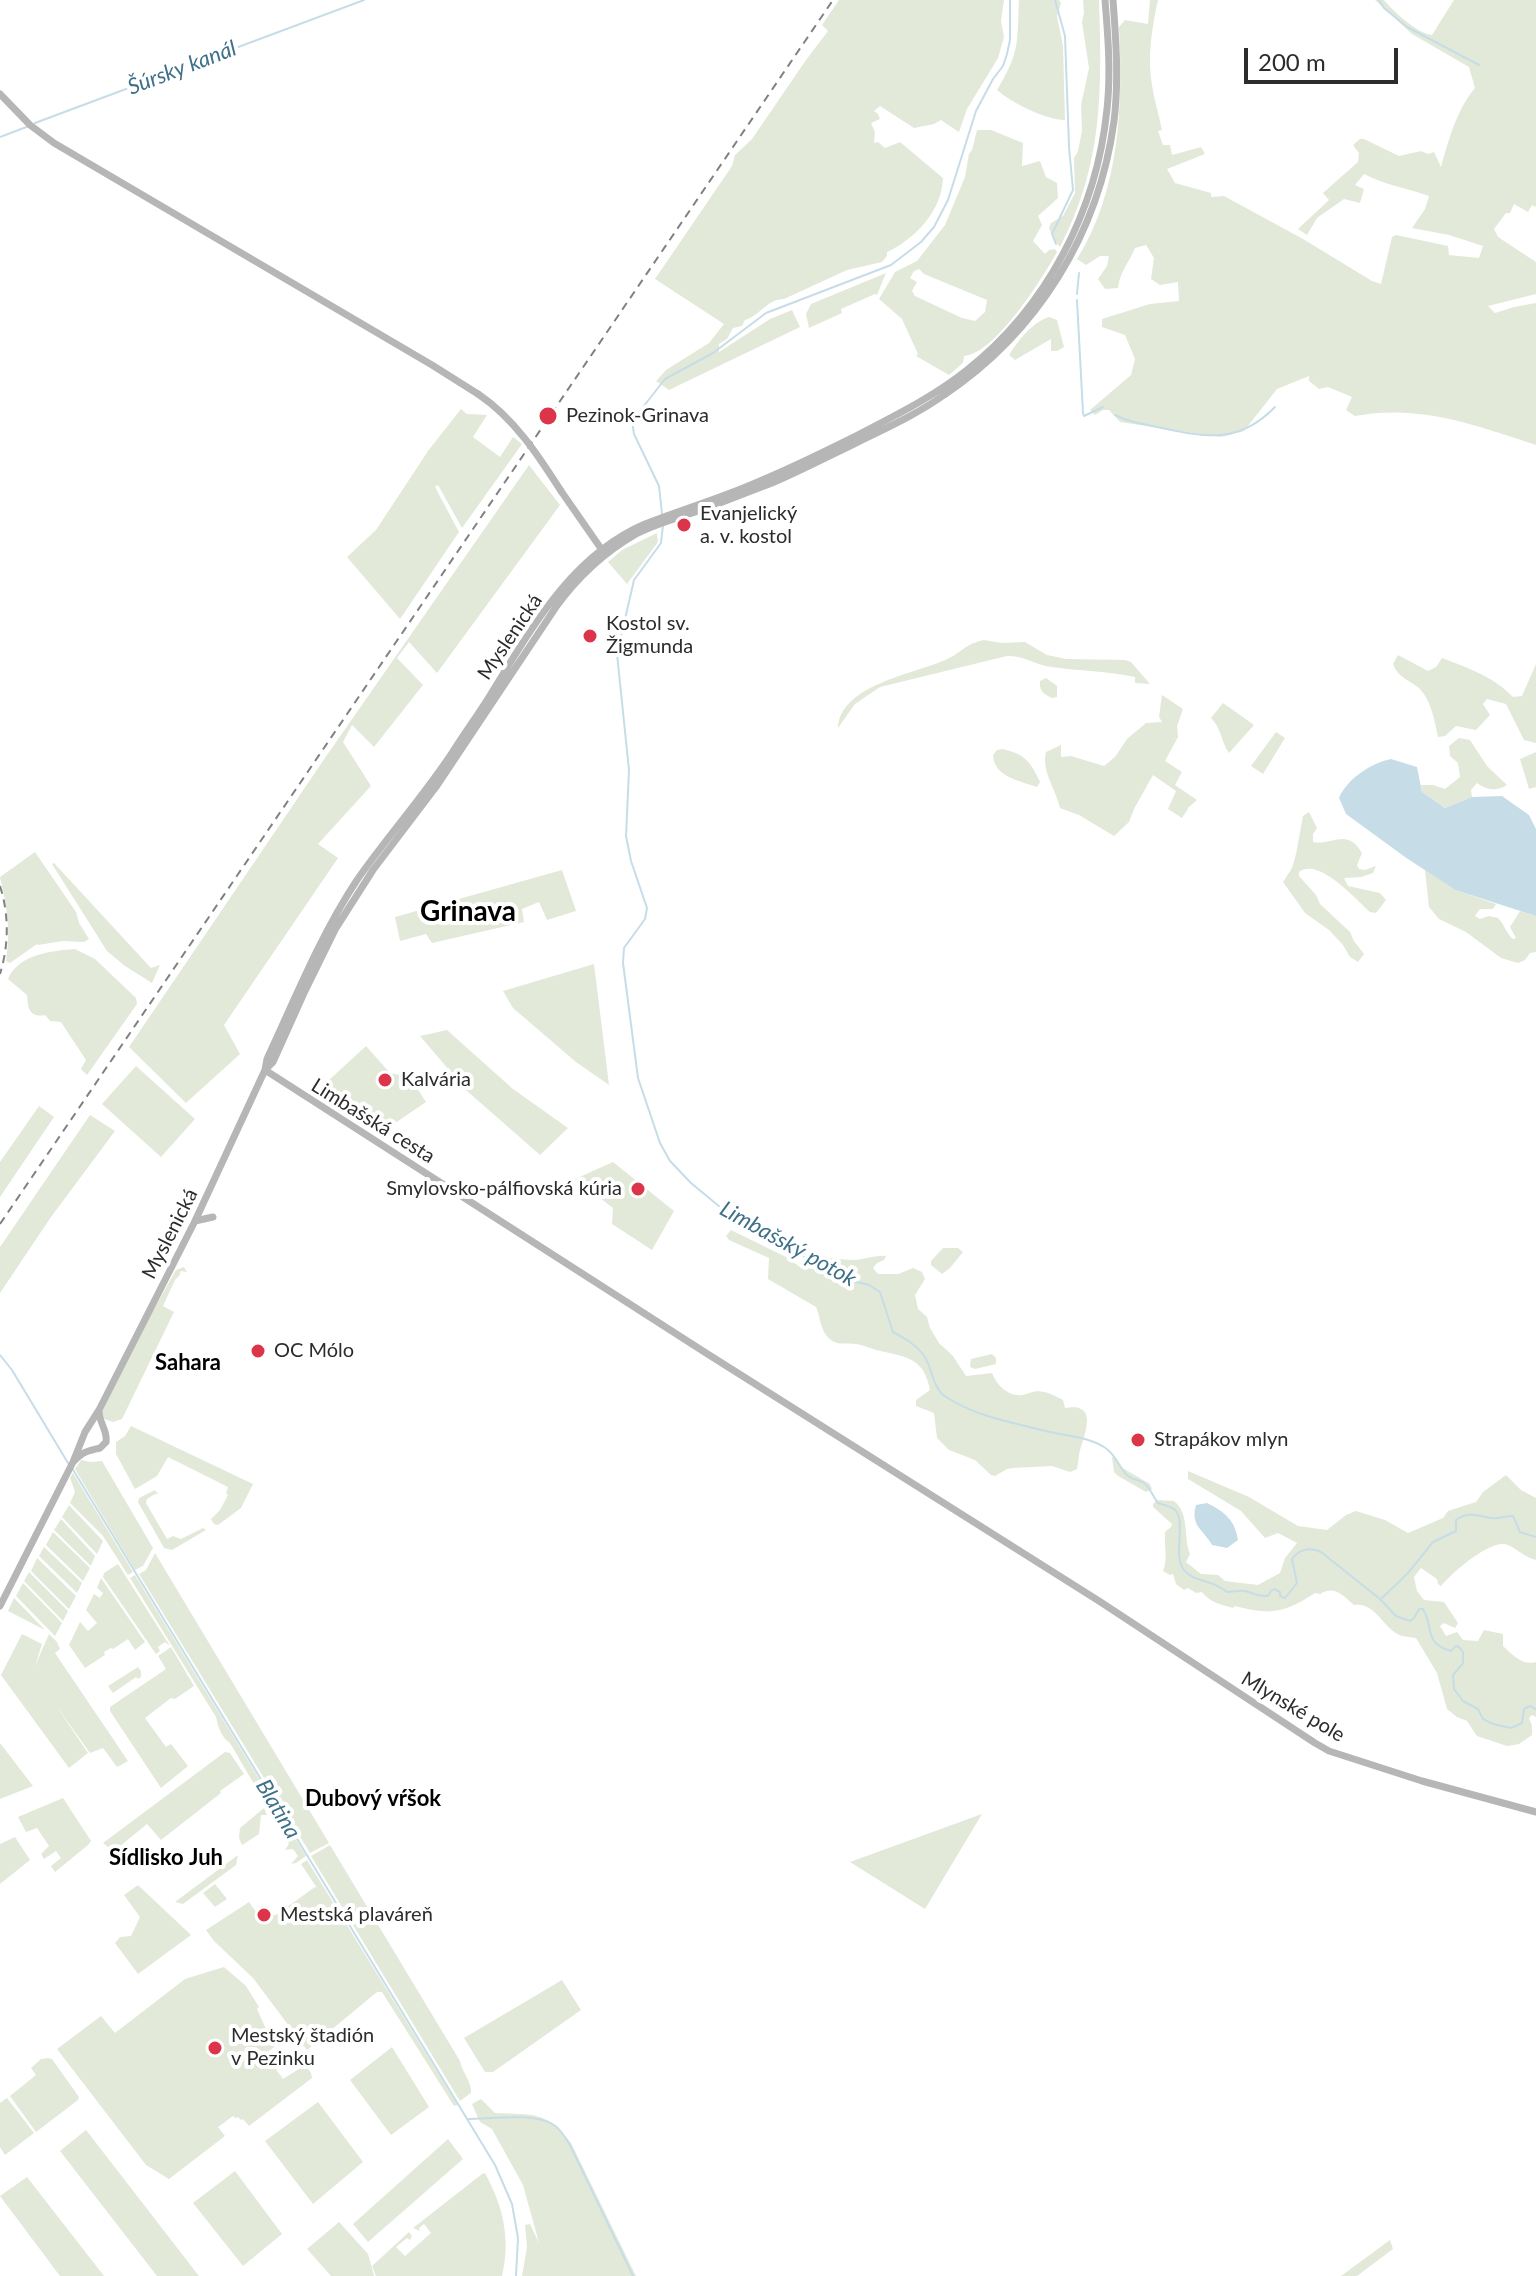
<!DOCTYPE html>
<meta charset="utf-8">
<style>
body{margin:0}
#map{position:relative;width:1536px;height:2276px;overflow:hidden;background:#fff;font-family:Lato,sans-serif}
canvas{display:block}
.scale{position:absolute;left:1244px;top:48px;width:154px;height:36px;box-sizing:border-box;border:4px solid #2c2c2c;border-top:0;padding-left:10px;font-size:24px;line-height:28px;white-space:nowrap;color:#2c2c2c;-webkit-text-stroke:6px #fff;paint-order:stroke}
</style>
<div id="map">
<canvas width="1536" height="2276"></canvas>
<div class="scale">200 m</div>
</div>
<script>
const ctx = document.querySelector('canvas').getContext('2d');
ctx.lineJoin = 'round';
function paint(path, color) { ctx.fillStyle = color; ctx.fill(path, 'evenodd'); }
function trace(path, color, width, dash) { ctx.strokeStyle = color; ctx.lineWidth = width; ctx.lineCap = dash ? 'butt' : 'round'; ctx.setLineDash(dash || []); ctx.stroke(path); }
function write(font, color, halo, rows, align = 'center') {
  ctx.font = font + ' Lato,sans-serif'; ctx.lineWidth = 8; ctx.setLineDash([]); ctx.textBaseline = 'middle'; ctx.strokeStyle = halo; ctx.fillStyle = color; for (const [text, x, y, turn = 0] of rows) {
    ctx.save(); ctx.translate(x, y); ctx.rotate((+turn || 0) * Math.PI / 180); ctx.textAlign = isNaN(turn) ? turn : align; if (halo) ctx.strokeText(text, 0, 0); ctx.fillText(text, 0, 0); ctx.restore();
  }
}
paint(new Path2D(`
 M839 0H1004L1001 21 1004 37 998 58 967 109 959 132 941 120 934 124 914 128 880 106 874 111 878 114 880 119 871 123 875 132 874 143 878 142 885 148 900 142 943 178C942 211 915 239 887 252V256L882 262 847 270 784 299C767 299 760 316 745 320L742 326 733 328 727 339 719 344V352L770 319 792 310 800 327 669 390 656 381 666 370 709 343 724 324 655 279 732 166 735 155 752 139 806 60 828 31 822 25Z
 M1019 0H1059L1061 3 1057 16 1063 46 1065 120C1046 120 1010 102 997 90 1020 52 1017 43 1019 0Z
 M1083 0H1099C1102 91 1103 164 1060 247L1054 240 1049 228 1051 223 1063 216 1075 193 1074 158 1078 151 1082 131 1081 105 1089 68 1082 22 1084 13Z
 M1150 0H1158C1152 27 1147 57 1152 85 1154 100 1159 115 1162 130L1158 131 1163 145H1170L1172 155 1201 147 1205 154 1167 169 1175 183 1211 193V197L1224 196 1303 239 1372 281 1381 284 1392 237 1396 235 1448 246 1449 255 1479 258 1483 246 1449 235 1412 228 1425 209 1429 196C1407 188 1385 185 1364 174L1355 185 1364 189 1360 203 1344 199 1317 218 1307 235 1298 229 1329 200 1323 193 1358 162 1359 153 1353 145 1360 139H1364L1399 156 1421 151 1428 154 1434 152 1441 167C1449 139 1456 111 1475 88L1469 67 1412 34 1375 0H1384C1393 11 1418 34 1432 35L1454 0H1536V207L1532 205 1528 212 1514 204 1510 213H1506L1494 229 1498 237 1536 262V294L1488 306 1495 313 1514 307 1536 303V445C1475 425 1420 404 1355 416L1346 410 1352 397 1328 387 1319 389 1309 381V376L1277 389 1244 431 1221 437 1120 422 1109 410H1103L1095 415 1090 410 1131 375 1135 359 1125 335 1102 327V319L1150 304 1179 301 1178 282 1160 285 1151 279 1154 258 1146 245 1135 248C1129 263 1120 271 1118 288L1105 289 1098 279 1107 266 1109 256H1100L1086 265 1077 259C1120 190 1123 106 1119 27L1125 20 1148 24Z
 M977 130H991L1023 143 1022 166 1040 161 1046 177 1057 183 1058 198 1038 216 1042 225 1033 241 1045 254 1049 250 1055 249 1057 252C1042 279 995 354 964 356L963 363 949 375 916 356 918 354 902 319 879 299 895 272 917 261 945 225 965 177 969 154 972 150ZM919 269 924 274 987 300 985 312 975 321 962 318 915 296 912 291 917 282 910 278 914 271Z
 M886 273 877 295 875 294 841 309 842 313 809 328 806 314 811 304Z
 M1049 317 1057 320 1064 347 1057 351H1051V339L1015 360 1009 355C1019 340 1031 323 1049 317Z
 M461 409 467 414 487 415 473 437 500 457 513 437 522 444 462 528 438 485 435 487 459 532 400 619 347 557 376 530 428 451Z
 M529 465 560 505 437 673 409 642 397 658 423 685 374 747 352 725 343 742 371 786 318 844 338 858 224 1025 240 1054 186 1103 129 1047 327 755Z
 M657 533 658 542 627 584 608 562 622 550Z
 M984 640 1002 643 1025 642 1047 655 1066 659 1125 660 1131 662 1150 684 1135 683V677C1107 671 1079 671 1051 667 1035 665 1024 655 1007 656L880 687 855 704 838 728C840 685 914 674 945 660 962 653 964 644 984 640Z
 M1398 655 1428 671 1436 667 1442 658C1468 668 1494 677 1513 697L1522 696 1536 664V743L1524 740 1506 704 1487 699 1483 704 1490 715 1476 730 1456 726 1445 736 1438 737C1435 722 1432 706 1424 694 1415 680 1400 682 1393 664Z
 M1046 678 1057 686V697L1052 698C1043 694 1039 690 1040 681Z
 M1162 695 1183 709 1177 726 1178 737 1165 761 1182 772 1175 785 1197 800 1189 807 1182 818 1168 809 1176 791 1153 775 1134 809 1129 822 1114 836 1079 815 1060 808C1056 789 1041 771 1046 752L1061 745V757L1071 756 1104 766 1115 757 1127 739 1146 723 1162 722 1159 717Z
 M1223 703 1254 725 1229 753C1221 742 1222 729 1211 718Z
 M1276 732 1285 738 1263 774 1251 766Z
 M1459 738 1470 740 1487 766 1507 785C1496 792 1487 790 1477 783L1471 790 1472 797 1445 808 1422 792 1421 785H1433L1445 789 1460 777 1458 763 1450 756 1449 746Z
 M1003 749C1026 755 1030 761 1040 782L1037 787C1020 781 994 777 993 755L997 750Z
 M1536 752V787L1529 789 1520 759Z
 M1309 812 1317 828 1313 834V842C1332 846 1347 827 1362 853L1357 865 1359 869 1365 870 1376 866 1373 873 1361 877 1344 878 1348 886 1380 893 1386 900 1376 913 1370 912C1355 899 1319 857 1299 872V876L1316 895 1320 904 1350 932 1354 941 1364 954 1358 962 1350 957 1343 945 1329 930 1305 913 1283 882 1292 868 1296 854 1303 816Z
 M35 852 76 912 79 923 89 939 84 942 63 941 38 945 37 944 10 963 6 961C11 929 7 908 0 877Z
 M54 863 151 968 160 965 152 983 125 966 107 951 52 864Z
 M562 870 576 911 547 920 539 902 522 909 524 922 432 943 426 934 400 941 395 917Z
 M1425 870 1455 890 1496 904 1493 909H1480L1475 916 1480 919 1489 916 1498 918C1505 925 1505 932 1513 939L1516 938 1510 927 1520 911 1536 916V952L1530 953 1525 960 1518 963 1501 958 1466 932 1439 919 1429 907Z
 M75 949 95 959 136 998 137 1004 87 1075 81 1069 86 1060 61 1022 50 1021 45 1015C29 1018 28 1008 27 995L8 979C19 954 51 951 75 949Z
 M594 964 609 1085 576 1062 513 1008 503 991Z
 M447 1030 513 1089 568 1128 540 1155 467 1091 420 1036Z
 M366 1046 390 1073 410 1077 426 1102 382 1132 330 1099 329 1080Z
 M136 1066 195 1119 161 1157 102 1104Z
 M39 1106 54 1117 0 1197V1162Z
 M90 1115 115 1131 51 1217 0 1293V1247Z
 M613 1162 674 1211 652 1250 612 1224 613 1208 575 1179Z
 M731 1230 786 1257 800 1267 807 1268 814 1258C828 1257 840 1260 853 1260 864 1260 875 1255 886 1256L884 1260 877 1263 873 1268 878 1274H898L913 1268 922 1272 925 1279 915 1295 918 1309 927 1317 930 1328 939 1343 953 1356 966 1376 992 1373C997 1386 1009 1397 1023 1395 1030 1393 1036 1390 1044 1392 1050 1393 1057 1397 1063 1400L1065 1408C1102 1402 1082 1438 1079 1456 1078 1460 1078 1465 1077 1469L1070 1472 1052 1466 1013 1468 1007 1469 995 1476 991 1475 975 1460 949 1450 937 1438 934 1413 916 1406V1400L930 1390C924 1358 907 1357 880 1351 872 1349 864 1345 856 1344 847 1342 839 1346 831 1340 820 1332 821 1318 816 1307L768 1279 769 1258 729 1240 726 1236Z
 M943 1248H958L963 1252 950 1268 942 1274 931 1265V1261Z
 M184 1267 187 1272 181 1271 179 1276 175 1280 163 1306 174 1312 122 1419 113 1422 102 1418 101 1413 150 1316 176 1270Z
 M992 1354 996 1358V1364L975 1369 970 1367 971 1359Z
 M131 1426 253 1484 241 1508 218 1525 214 1524 211 1519 220 1510 228 1495 226 1493 228 1487 168 1457 157 1476 135 1489 116 1454V1442L125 1436Z
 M1112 1457H1115L1121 1467 1150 1484 1152 1489 1146 1492 1118 1476 1114 1472Z
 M81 1460 90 1462 102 1461 153 1548 143 1566 135 1570 75 1469Z
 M1188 1471 1249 1497 1298 1526 1327 1530 1346 1515 1356 1511 1385 1520 1408 1533 1443 1518 1448 1511 1476 1502 1483 1492 1506 1475 1521 1490 1536 1498V1560C1524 1557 1519 1550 1508 1545 1491 1538 1452 1573 1441 1586L1438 1584 1437 1579 1421 1568 1414 1577 1417 1591 1424 1600 1444 1602 1458 1623 1455 1628 1444 1623 1440 1626 1446 1636 1457 1632 1463 1640 1478 1641 1484 1630 1503 1634V1646C1513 1655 1522 1666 1536 1662V1717L1532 1715 1529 1718 1532 1726V1735L1519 1744 1507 1746 1477 1736 1467 1721 1457 1717 1447 1709 1437 1673 1416 1638C1411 1637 1406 1637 1402 1636 1382 1629 1377 1602 1354 1605 1346 1598 1337 1588 1327 1591 1316 1594 1326 1595 1315 1593 1283 1614 1270 1615 1235 1606L1233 1608C1222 1605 1209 1602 1202 1592L1196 1593 1188 1588 1184 1590 1176 1584 1173 1574 1170 1575 1163 1571C1168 1560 1164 1545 1165 1532L1171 1527 1172 1524 1153 1507V1504L1157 1500 1174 1501C1190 1514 1183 1536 1190 1554L1186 1562 1201 1574 1218 1575 1225 1581 1258 1585 1280 1573 1285 1558 1297 1543 1278 1533 1265 1538 1241 1511 1188 1479Z
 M73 1473 133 1572 128 1575 103 1536 70 1503 75 1492 70 1478Z
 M155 1490 158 1494H155L147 1499 146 1503 167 1539 173 1536 181 1539 203 1528 206 1530 172 1550 164 1548 138 1502 139 1498Z
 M69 1505 103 1541 97 1554 62 1517Z
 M61 1519 95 1556 91 1566 54 1530Z
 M53 1532 90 1568 83 1581 46 1545Z
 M44 1547 82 1583 77 1593 39 1556Z
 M155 1553 329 1843 310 1853 139 1574 146 1570Z
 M37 1558 76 1596 69 1609 31 1571Z
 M118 1564 170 1646 165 1642 158 1647 160 1651 156 1654 103 1577 104 1573Z
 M29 1572 68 1611 63 1621 24 1581Z
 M135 1575 306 1856 296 1863 291 1864 298 1856 293 1849 285 1850 289 1844 230 1743C221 1737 218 1727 216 1717L130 1578Z
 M101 1578 145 1642 135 1650 128 1639 113 1649 111 1648 104 1652 105 1655 85 1668 69 1645 80 1622 88 1631 97 1623 86 1610 94 1594 100 1598 103 1593 97 1588Z
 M23 1583 62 1623 55 1636 16 1596Z
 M14 1598 45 1630 8 1611Z
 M22 1634 42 1644 35 1666 49 1634 57 1642 60 1649 55 1653 128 1761 117 1767 103 1748 90 1753 55 1704 88 1753 69 1768 1 1675Z
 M171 1647 194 1686 175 1699 171 1698 145 1718 166 1747 171 1744 188 1766 161 1788 110 1711V1707L166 1669 158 1656Z
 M138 1667 141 1671V1677L138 1679 136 1677 113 1693 108 1686Z
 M0 1743 33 1786 0 1799Z
 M225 1752 230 1753 244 1774 220 1791 221 1793 161 1840 147 1824 119 1847 127 1856 123 1860 103 1843Z
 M63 1798 91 1841 88 1845 55 1872 51 1866 61 1858 56 1851 44 1859 41 1854 49 1846 37 1828 26 1832 18 1817Z
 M264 1808 267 1815H261L259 1834 242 1845 239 1838 240 1828Z
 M982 1814 925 1909 850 1862Z
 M15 1837 30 1860 0 1884V1844Z
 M330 1845 460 2061C462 2072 472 2082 471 2093L460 2101 311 1856Z
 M238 1855 236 1865 183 1904 175 1902Z
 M307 1860 457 2104V2105L454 2106 382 1992H377L307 2050 253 1978 214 1941 206 1930 249 1902 257 1913 265 1908 271 1915H276L315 1887 317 1888 301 1864Z
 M215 1884 227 1899 215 1907 203 1893Z
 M138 1885 191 1935 138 1974 115 1943 120 1937 131 1936 140 1917 124 1895Z
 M224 1967 246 1986 259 2007 257 2009 274 2047 265 2054 283 2079 305 2065 311 2073 312 2078 249 2126 243 2119 241 2120 238 2117 235 2118 233 2116 218 2127 225 2136 169 2179 146 2165 57 2049 101 2016 115 2033 185 1979Z
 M562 1980 581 2010 493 2072H485L464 2038Z
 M392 2047 429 2107 391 2135 350 2080Z
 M48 2058 52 2059 79 2097 78 2100 36 2132 10 2096 36 2075 31 2068 41 2059Z
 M7 2098 34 2133 5 2155 0 2147V2103Z
 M481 2099 495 2113C533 2115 546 2110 571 2143L636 2276H522L527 2247 525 2225 530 2224 539 2243 523 2185 492 2129 480 2122 472 2104Z
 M318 2102 363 2162 313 2204 265 2141Z
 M86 2130 199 2276H157L60 2151Z
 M448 2139 463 2159 368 2242 353 2224Z
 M235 2171 282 2234 243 2266 193 2203Z
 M485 2173C503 2206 511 2239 502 2276H376L372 2266 409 2232 412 2236 410 2240 407 2238 396 2247 405 2256 431 2233 424 2224 419 2228 420 2231 413 2228 482 2174Z
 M27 2177 104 2276H60L0 2196Z
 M339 2222 368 2254 374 2276H331L307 2249Z
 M1390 2240 1393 2249 1357 2276H1341Z`), '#e2e9d9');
paint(new Path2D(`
 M1391 759 1417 767 1422 792 1445 808 1472 797 1502 796 1529 815 1536 829V916L1455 890 1405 857 1346 814 1339 798C1347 779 1371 763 1391 759Z
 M1207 1503C1225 1512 1235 1520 1238 1540L1227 1548 1212 1545C1203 1529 1190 1526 1196 1505Z`), '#c6dde8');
trace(new Path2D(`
 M1055 0 1065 36 1069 147 1073 190 1052 234 1056 244
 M1379 0 1384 8 1407 27 1479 65
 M35 123 364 0
 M0 137 29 126
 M1077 294 1079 273
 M1077 300 1083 413 1084 416 1103 407
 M1115 415C1128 422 1142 424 1157 427 1205 437 1238 445 1275 407
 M662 514 659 486 634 434 632 421 665 379 713 353 766 313 891 265 921 242 934 227 948 200 976 111 993 79 1003 66 1007 54 1010 40V0
 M663 525 661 543 634 580 617 654 629 770 626 836 631 861 647 908 645 919 624 948 623 963 638 1078 660 1143 670 1161 691 1183 726 1212 811 1261 833 1263 848 1280 869 1285 880 1292 893 1332C904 1338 915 1344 923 1354 933 1367 931 1387 946 1397 977 1417 1014 1423 1050 1432 1068 1436 1088 1437 1104 1447 1116 1454 1118 1466 1127 1475 1132 1480 1138 1479 1144 1483 1150 1487 1153 1497 1158 1503 1163 1505 1171 1506 1175 1510 1187 1522 1172 1555 1184 1570 1193 1582 1214 1580 1227 1592 1233 1592 1240 1590 1245 1591 1254 1593 1258 1597 1268 1596L1271 1591 1274 1589 1280 1592V1596L1285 1598 1297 1583 1292 1559C1299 1549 1310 1547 1321 1552L1380 1599 1396 1616 1410 1621 1414 1618 1419 1609H1423C1434 1627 1423 1643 1451 1651L1456 1646 1459 1647 1463 1652V1663L1453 1675 1454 1689 1463 1701 1478 1709 1483 1719 1493 1724 1511 1728 1522 1723 1524 1709 1530 1706 1536 1709
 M0 1355 12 1370 68 1463
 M72 1468 495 2165 512 2204 518 2238 516 2276
 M1382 1598 1408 1573 1433 1542 1456 1531V1520C1468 1511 1478 1516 1491 1518 1498 1519 1505 1516 1513 1516L1520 1532 1536 1537
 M468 2119C491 2119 534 2112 554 2125 561 2129 565 2138 570 2145L633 2276`), '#c6dde8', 2);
trace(new Path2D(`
 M0 94 30 125 54 143 432 365 478 394
 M561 491 602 550
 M266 1069 273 1062 304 993 336 928 373 870 436 787 556 607C577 578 605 552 636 534 659 522 685 516 710 507 730 499 751 491 772 483 800 471 827 457 854 444 884 429 916 415 944 395 1038 332 1099 233 1114 121 1119 81 1116 40 1113 0
 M265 1070 706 1353 1099 1601 1315 1743 1329 1751 1422 1781 1536 1812
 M195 1221 213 1217
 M74 1461C84 1451 88 1451 100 1448L106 1442C108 1431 99 1423 99 1411
 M0 1606 73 1462 85 1432 99 1410 195 1221 265 1070 267 1059C295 999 320 936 357 880 387 837 423 797 452 753 464 734 477 716 489 697 530 631 570 556 645 524 681 510 718 499 753 484 787 470 820 454 852 438 892 417 932 398 967 370 1047 307 1097 210 1107 109 1111 73 1108 36 1105 0`), '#b6b6b6', 7);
trace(new Path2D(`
 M0 886C9 914 9 945 0 974
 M0 1224 833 0`), '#818181', 2, [8, 6]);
trace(new Path2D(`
 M478 394C514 418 538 455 561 491`), '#b6b6b6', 7);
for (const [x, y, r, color] of [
 [548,416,10,"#dc3449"],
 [684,525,8,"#dc3449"],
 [590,636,8,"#dc3449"],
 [385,1080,8,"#dc3449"],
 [638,1189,8,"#dc3449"],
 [258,1351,8,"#dc3449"],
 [1138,1440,8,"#dc3449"],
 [264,1915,8,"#dc3449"],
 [215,2048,8,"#dc3449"]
]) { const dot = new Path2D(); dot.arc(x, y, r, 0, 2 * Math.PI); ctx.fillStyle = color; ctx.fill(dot); trace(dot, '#fff', 3); }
write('20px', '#2c2c2c', '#fff', [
 ["Pezinok-Grinava",566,416],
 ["Evanjelický",700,514],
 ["a. v. kostol",700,537],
 ["Kostol sv.",606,624],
 ["Žigmunda",606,647],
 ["Kalvária",401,1080],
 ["Smylovsko-pálfiovská kúria",622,1189,"right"],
 ["OC Mólo",274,1351],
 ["Strapákov mlyn",1154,1440],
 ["Mestská plaváreň",280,1915],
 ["Mestský štadión",231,2036],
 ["v Pezinku",231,2059]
], 'left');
write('20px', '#2c2c2c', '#fff', [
 ["Myslenická",510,637,-56],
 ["Limbašská cesta",373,1121,32],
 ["Myslenická",170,1234,-63],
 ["Mlynské pole",1293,1707,31]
]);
write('italic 22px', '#3e7089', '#fff', [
 ["Šúrsky kanál",182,68,-21],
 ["Limbašský potok",788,1244,29],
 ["Blatina",278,1809,59]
]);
write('bold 22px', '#000', '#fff', [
 ["Sahara",188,1363],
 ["Dubový vŕšok",373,1799],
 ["Sídlisko Juh",166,1858]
]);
write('bold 28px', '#000', '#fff', [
 ["Grinava",468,912]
]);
</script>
